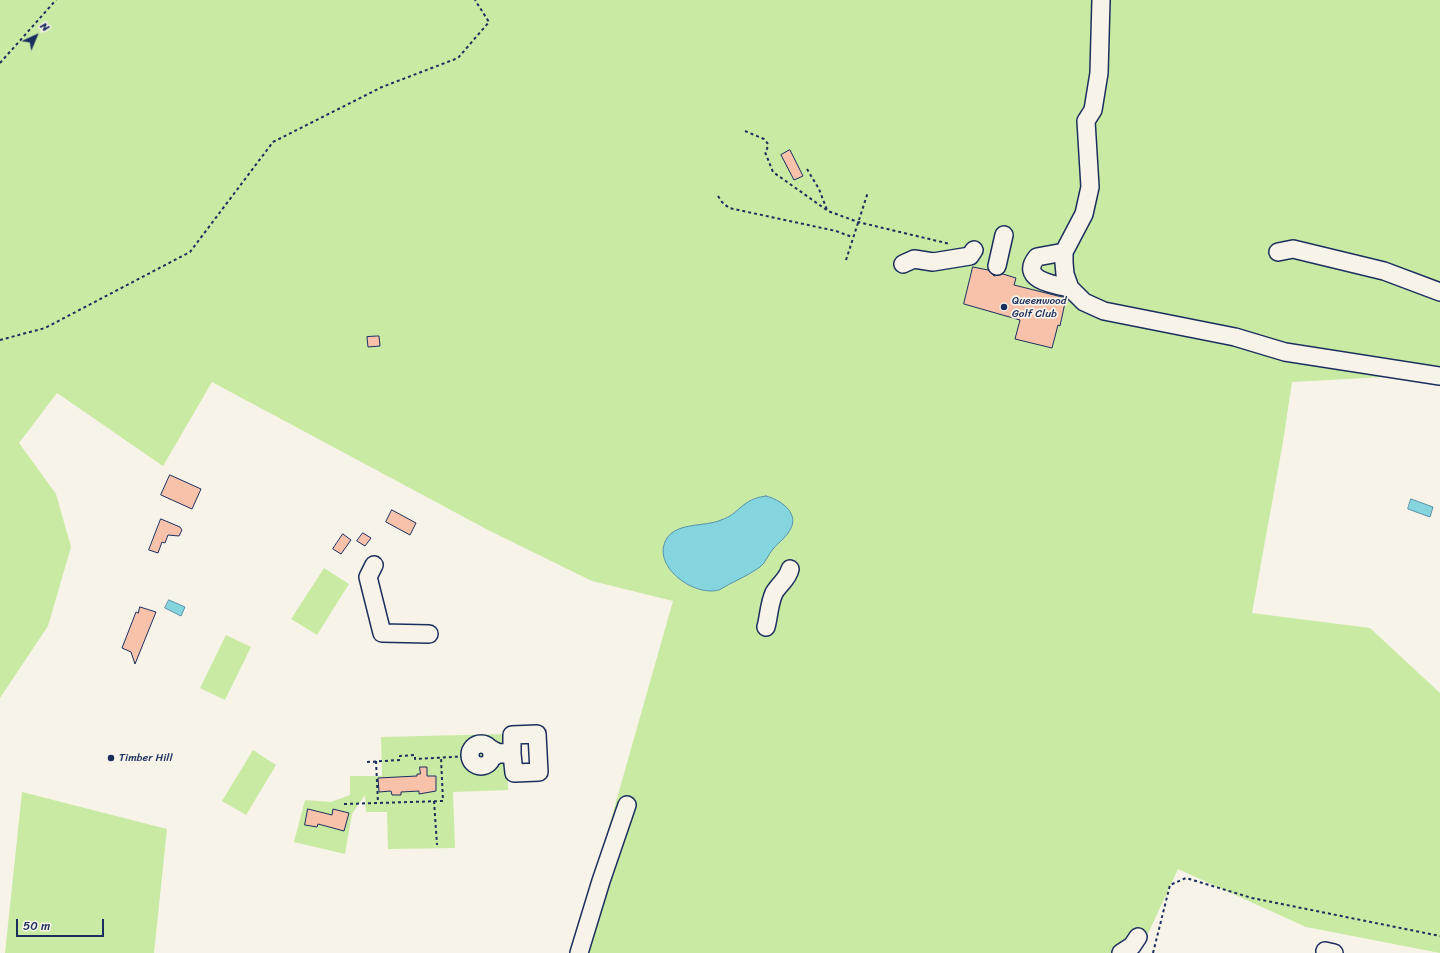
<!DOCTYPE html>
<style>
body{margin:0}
#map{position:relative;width:1440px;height:953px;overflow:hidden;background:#f7f3e8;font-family:Sriracha,sans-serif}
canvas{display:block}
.north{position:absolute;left:16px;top:16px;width:40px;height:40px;-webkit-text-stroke:3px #f7f3e8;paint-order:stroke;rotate:44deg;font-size:11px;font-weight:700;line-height:16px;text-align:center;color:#1b2f5e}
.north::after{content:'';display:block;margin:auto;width:14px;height:18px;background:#1b2f5e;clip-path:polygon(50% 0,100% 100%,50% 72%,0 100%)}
.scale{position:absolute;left:16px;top:919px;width:88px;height:18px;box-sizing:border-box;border:2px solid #1b2f5e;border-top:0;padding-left:5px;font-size:12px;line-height:14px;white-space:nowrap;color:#1b2f5e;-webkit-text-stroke:3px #f7f3e8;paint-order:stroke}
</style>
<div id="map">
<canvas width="1440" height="953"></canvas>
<div class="north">N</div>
<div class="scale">50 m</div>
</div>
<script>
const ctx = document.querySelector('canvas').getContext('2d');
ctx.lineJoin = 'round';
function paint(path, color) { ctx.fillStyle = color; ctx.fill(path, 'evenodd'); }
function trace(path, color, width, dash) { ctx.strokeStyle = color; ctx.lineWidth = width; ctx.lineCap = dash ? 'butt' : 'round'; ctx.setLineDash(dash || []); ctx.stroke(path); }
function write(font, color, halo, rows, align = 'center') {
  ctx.font = font + ' Sriracha,sans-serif'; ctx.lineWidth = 3.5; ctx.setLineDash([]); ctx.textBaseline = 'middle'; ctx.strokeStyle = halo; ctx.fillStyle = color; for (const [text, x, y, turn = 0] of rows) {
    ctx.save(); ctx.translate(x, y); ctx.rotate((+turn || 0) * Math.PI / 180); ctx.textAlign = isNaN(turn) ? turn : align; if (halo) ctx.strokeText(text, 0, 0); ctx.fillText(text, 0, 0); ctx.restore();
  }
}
paint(new Path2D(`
 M0 0H1440V374L1292 382 1283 442 1252 613 1370 628 1440 693V953L1306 927 1178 869 1146 938 1126 953H573L673 601 592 581 490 531 212 382 163 466 57 393 19 443 56 494 71 547 48 626 0 698Z
 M324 568 349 584 317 635 291 619Z
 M226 635 251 647 225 700 200 688Z
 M507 734 508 790 453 792 455 848 388 849 387 812H366L365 795 352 814 345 854 294 842 305 800 331 802 350 795V776H382L381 737Z
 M253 750 276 765 246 815 222 801Z
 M22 792 167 829 154 953H5Z`), '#c9eaa3');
const water = new Path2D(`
 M766 496C779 499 799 512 791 528 787 537 779 542 773 549 768 555 766 562 760 567 748 576 732 582 719 590 693 597 650 565 667 538 678 522 705 527 721 520 740 514 741 499 766 496Z
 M1411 499 1433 507 1430 517 1408 509Z
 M169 600 185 607 181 616 165 608Z`);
paint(water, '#84d5dd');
trace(water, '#5a93aa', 1);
const building = new Path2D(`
 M790 150 803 176 794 180 781 155Z
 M973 267 988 270 994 276 1003 274 1016 278 1014 285 1066 298 1060 326 1058 325 1052 348 1015 339 1020 320 964 304Z
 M377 336H379L380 346 368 347 367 337Z
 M170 475 201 489 192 509 161 495Z
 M392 510 416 523 410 535 386 522Z
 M161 519 180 527 182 530 179 536 168 535 165 543 162 542 158 553 149 550Z
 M363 533 371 538 365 546 357 541Z
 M343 534 351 540 341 554 333 549Z
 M140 607 156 612 135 664 131 652 122 648 136 612 138 613Z
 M420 767H427V776H436V791L419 794V791L401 792V795H392L391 791 379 792 378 778 417 776V774H420Z
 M308 809 332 815 333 809 349 813 344 831 318 824 317 827 305 825Z`);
paint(building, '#f7c2a9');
trace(building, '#1b2f5e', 1);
const minor = new Path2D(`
 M1101 0 1099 73 1093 110 1086 121 1090 187 1084 214 1064 252V263L1065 274 1070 288 1084 302 1104 311 1235 337 1285 352 1440 376
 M1064 252 1037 257C1018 280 1055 285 1070 288
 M1278 252 1293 249 1384 271 1440 292
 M903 264 914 259 933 262 970 256 974 250
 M997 266 1004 235
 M374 565 368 577 382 633 429 634
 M766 627C769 616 769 604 774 593 779 584 788 579 790 569
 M470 755a11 11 0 1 1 22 0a11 11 0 1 1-22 0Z
 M491 749 498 753 512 752V735L537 734 539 772 514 773 512 754H498L492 758
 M1325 951 1334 953
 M579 953 601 881 627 805
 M1121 953 1132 946 1138 937`);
trace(minor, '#1b2f5e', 20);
trace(new Path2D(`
 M0 63 56 0
 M745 131 764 139 768 144 767 149 765 152 773 172 828 211 858 222 950 244
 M807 169 819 189 827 210
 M718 196 722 202 729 208 836 231 852 237
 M846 260 868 192
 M0 340 45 328 190 252 273 142 382 87 458 58 489 22 475 0
 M376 761 378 803
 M367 762 400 760V756L415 755V759L470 756
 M434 801 437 845
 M344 804 443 801 441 758
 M1153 953 1170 885 1186 878 1252 898 1440 936`), '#1b2f5e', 2, [3, 3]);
trace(minor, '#f7f3e8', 17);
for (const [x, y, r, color] of [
 [1004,307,4,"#1b2f5e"],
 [111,758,4,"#1b2f5e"]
]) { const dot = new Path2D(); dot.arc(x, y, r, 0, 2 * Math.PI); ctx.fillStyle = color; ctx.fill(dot); trace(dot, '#f7f3e8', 1.5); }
write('11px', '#1b2f5e', '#f7f3e8', [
 ["Queenwood",1012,301],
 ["Golf Club",1012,314],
 ["Timber Hill",119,758]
], 'left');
</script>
